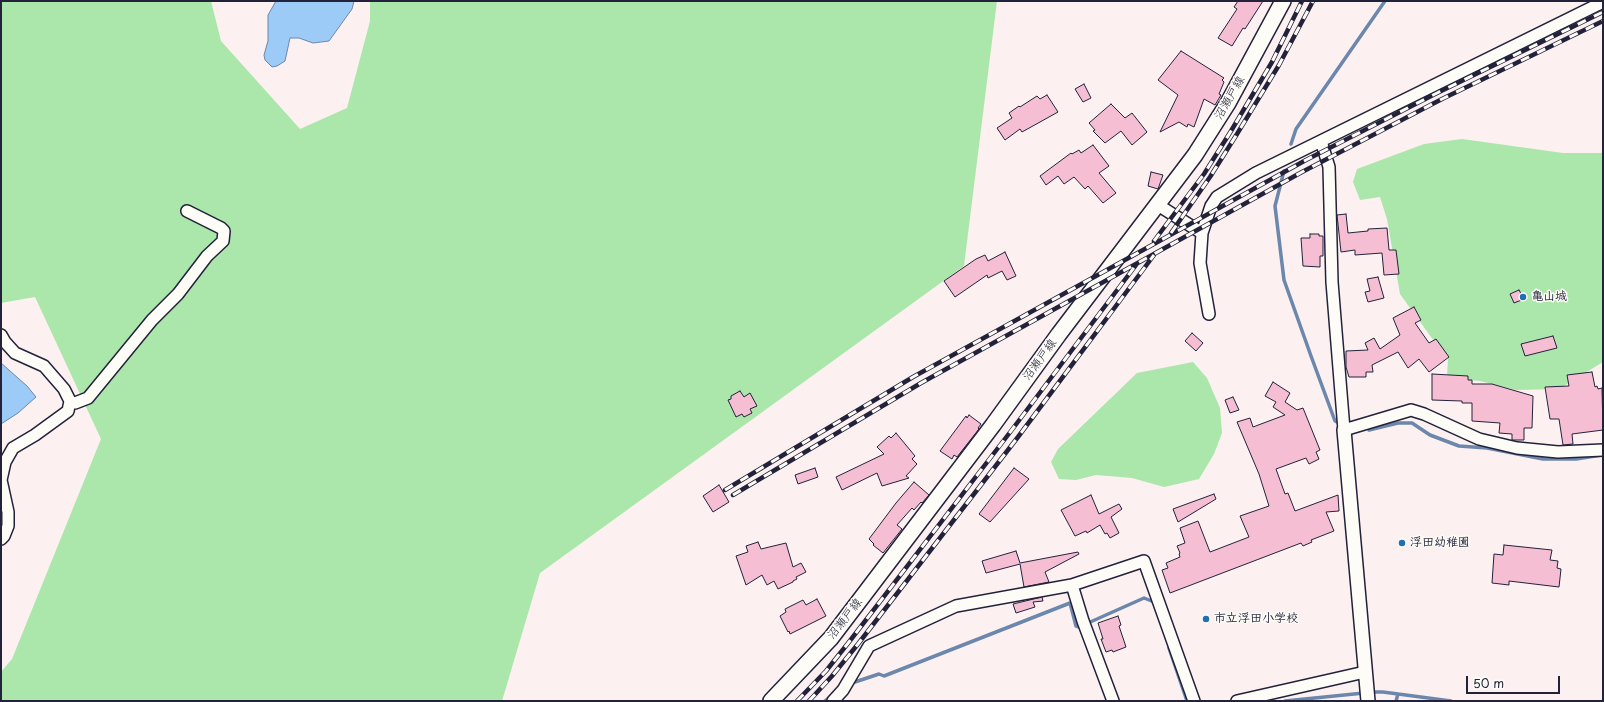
<!DOCTYPE html>
<html>
<head>
<meta charset="utf-8">
<style>
	body { margin:0 }
	#map { position:relative; width:1604px; height:702px; overflow:hidden; background:#fcf0f0; font-family:"Playpen Sans",sans-serif }
	canvas { display:block }
	.frame { position:absolute; inset:0; border:2px solid #22223b; pointer-events:none }
	.scale { position:absolute; left:1466px; top:676px; width:94px; height:18px; box-sizing:border-box; border:2px solid #22223b; border-top:0; padding-left:5px; font-size:12px; line-height:14px; white-space:nowrap; color:#22223b; -webkit-text-stroke:3px #fdfcf7; paint-order:stroke }
</style>
</head>
<body>
<div id="map">
<canvas width="1604" height="702"></canvas>
<div class="frame"></div>
<div class="scale">50 m</div>
</div>
<script>
const context = document.querySelector('canvas').getContext('2d');
context.lineJoin = 'round';
function fill(path, color) { context.fillStyle = color; context.fill(path, 'evenodd'); }
const poly = rows => new Path2D(rows.map(r => 'M' + r).join(''));
function trace(path, color, width, dash) { context.strokeStyle = color; context.lineWidth = width; context.lineCap = dash ? 'butt' : 'round'; context.setLineDash(dash || []); context.stroke(path); }
function write(font, color, halo, rows, align = 'center') {
  context.font = font + ' "Playpen Sans","Klee One",sans-serif'; context.lineWidth = 3; context.setLineDash([]); context.textBaseline = 'middle'; context.strokeStyle = halo; context.fillStyle = color; for (const [text, x, y, turn = 0] of rows) {
    context.save(); context.translate(x, y); context.rotate((+turn || 0) * Math.PI / 180); context.textAlign = isNaN(turn) ? turn : align; if (halo) context.strokeText(text, 0, 0); context.fillText(text, 0, 0); context.restore();
  }
}
const green = poly([
	[1,1,211,1,221,41,300,129,347,108,370,21,370,1,997,1,964,266,540,573,502,701,1,701,1,672,12,659,101,439,35,297,1,303],
	[1462,139,1563,153,1603,153,1603,362,1559,389,1516,390,1480,381,1447,378,1448,357,1431,337,1400,294,1387,219,1380,197,1360,200,1353,182,1357,169,1424,144],
	[1193,362,1207,378,1220,408,1222,433,1214,454,1199,479,1164,487,1132,478,1096,475,1076,480,1059,479,1051,462,1058,449,1137,373]
]);
const water = poly([
	[276,1,354,1,352,9,329,41,313,43,299,38,290,38,285,61,277,66,272,67,265,60,264,55,268,41,268,15,276,1],
	[1,363,27,386,36,397,18,413,1,424,1,363]
]);
const stream = poly([
	[1291,144,1296,129,1385,1],
	[1284,171,1275,206,1284,280,1311,356,1335,421,1337,422],
	[1369,430,1398,423,1412,423,1430,435,1459,446,1487,448,1543,459,1576,459,1602,455],
	[1088,623,1144,598,1154,602,1155,604],
	[1169,648,1187,701],
	[855,682,879,674,884,676,1070,603,1076,626,1079,627],
	[1370,692,1383,692,1451,701],
	[825,701,832,695],
	[1285,701,1364,693],
	[1396,701,1398,694]
]);
const building = poly([
	[1238,1,1263,1,1245,29,1243,28,1232,46,1218,38,1237,9,1234,7,1238,1],
	[1181,51,1224,78,1222,80,1224,82,1219,94,1221,95,1215,105,1204,99,1194,127,1188,124,1187,127,1179,122,1160,132,1178,95,1158,80,1181,51],
	[1084,84,1091,98,1083,102,1075,89,1084,84],
	[1047,95,1058,112,1022,132,1020,129,1005,140,997,128,1012,118,1009,113,1019,106,1020,107,1037,96,1040,99,1047,95],
	[1111,104,1125,118,1132,113,1147,132,1132,145,1121,131,1105,143,1093,131,1095,130,1089,123,1111,104],
	[1093,145,1109,166,1099,173,1116,193,1103,203,1088,186,1085,189,1074,177,1064,184,1058,176,1046,185,1040,176,1071,153,1072,154,1079,150,1081,153,1093,145],
	[1151,172,1163,175,1158,189,1148,186,1151,172],
	[1346,214,1348,233,1368,231,1368,229,1387,228,1389,250,1396,250,1399,274,1384,275,1382,253,1355,255,1355,250,1341,252,1337,215,1346,214],
	[1310,234,1319,234,1319,236,1323,236,1323,256,1320,256,1320,267,1303,266,1301,238,1310,238,1310,234],
	[1005,252,1016,276,1007,280,1002,271,988,278,987,275,955,297,944,281,976,259,985,255,988,261,1005,252],
	[1378,277,1384,298,1368,302,1365,292,1370,291,1367,279,1378,277],
	[1519,290,1524,299,1514,303,1510,294,1519,290],
	[1414,307,1421,320,1415,323,1429,343,1436,339,1449,357,1429,372,1419,359,1408,368,1398,352,1372,365,1373,372,1366,372,1366,377,1349,377,1346,367,1346,351,1368,350,1365,343,1374,338,1380,349,1400,335,1393,318,1414,307],
	[1192,333,1203,343,1196,351,1185,341,1192,333],
	[1553,336,1557,348,1525,356,1521,344,1553,336],
	[1592,372,1595,387,1597,386,1598,389,1602,388,1603,430,1572,434,1573,444,1563,445,1559,419,1550,419,1545,387,1569,386,1567,375,1592,372],
	[1432,374,1468,376,1468,380,1472,380,1472,384,1492,384,1533,396,1532,428,1524,428,1524,440,1512,440,1512,434,1499,433,1500,423,1472,421,1472,403,1462,403,1462,401,1432,400,1432,374],
	[1273,382,1290,393,1285,402,1297,410,1303,408,1320,450,1316,452,1319,459,1309,464,1306,458,1276,469,1285,494,1288,493,1295,511,1338,495,1339,511,1326,512,1334,531,1311,540,1312,542,1303,546,1301,543,1170,593,1162,570,1168,568,1166,563,1180,557,1179,554,1180,553,1177,546,1185,543,1180,528,1198,521,1210,552,1249,537,1240,516,1269,506,1259,474,1237,422,1250,418,1253,427,1285,415,1273,407,1276,402,1265,396,1273,382],
	[740,391,744,397,750,393,757,406,750,409,752,413,744,417,742,414,736,417,728,400,731,399,731,396,740,391],
	[1233,397,1239,410,1230,413,1225,400,1233,397],
	[969,415,981,424,978,428,979,429,957,457,954,455,952,459,940,451,966,416,967,418,969,415],
	[896,433,915,456,912,459,917,464,906,476,909,478,882,486,877,473,842,490,836,477,884,454,877,447,889,436,891,438,896,433],
	[815,468,818,477,798,484,795,475,815,468],
	[1014,468,1029,479,990,522,979,514,1014,468],
	[914,482,929,495,922,503,921,502,914,510,912,508,897,525,902,529,883,553,873,545,874,544,869,539,896,503,914,482],
	[719,485,729,502,713,512,703,496,719,485],
	[1214,494,1216,499,1178,522,1173,509,1214,494],
	[1091,495,1099,514,1119,504,1122,509,1111,517,1119,533,1110,538,1107,533,1105,534,1100,525,1087,533,1086,531,1075,536,1061,510,1091,495],
	[758,542,761,549,786,543,793,567,801,563,806,572,796,577,797,579,793,581,793,582,778,589,774,581,767,585,762,575,746,585,736,556,748,552,746,546,758,542],
	[1504,545,1552,550,1550,560,1558,561,1557,568,1561,569,1559,587,1509,581,1509,585,1492,583,1494,554,1503,555,1504,545],
	[1016,551,1020,563,1078,552,1079,554,1045,572,1049,582,1024,587,1020,564,986,573,982,561,1016,551],
	[1042,597,1043,601,1033,602,1035,607,1016,613,1013,604,1042,597],
	[817,599,826,616,790,634,789,631,788,632,780,616,786,612,785,609,803,600,806,605,817,599],
	[1118,616,1121,625,1119,626,1126,647,1113,652,1112,650,1106,652,1101,639,1103,639,1098,623,1118,616]
]);
const minor = poly([
	[1321,141,1329,167,1332,282,1344,430,1411,410,1424,414,1479,439,1517,448,1558,452,1603,450],
	[1158,205,1202,233],
	[1209,314,1200,263,1202,233,1211,206,1217,197,1256,173,1603,2],
	[1,335,5,342,15,353,44,366,64,389,70,401,68,411,35,435,13,448,5,462,1,480,8,512,8,526,4,536,1,539],
	[70,401,75,403,88,398,152,320,178,294,207,256,223,241,224,231,221,228,187,211],
	[1072,585,1083,621,1113,701],
	[833,701,843,690,869,646,956,606,1072,585,1144,561,1194,701],
	[1237,701,1365,672]
]);
const tertiary = poly([
	[1344,430,1368,701]
]);
const secondary = poly([
	[771,701,831,638,993,425,1059,334,1195,155,1228,103,1283,1]
]);
const rail = poly([
	[1171,233,1210,177,1237,134,1279,65,1313,1],
	[1154,241,1204,174,1231,131,1272,62,1302,1],
	[725,490,913,377,1306,160,1437,93,1603,12],
	[733,495,921,383,1302,172,1442,99,1603,21],
	[797,701,826,671,849,642,1011,431,1136,265],
	[809,701,832,676,858,644,1018,437,1154,255]
]);
const markers = [
	[1523,297,4,"#1f6fb2"],
	[1402,543,4,"#1f6fb2"],
	[1206,619,4,"#1f6fb2"]
];
const streetNames = [
	["沼瀬戸線",1230,98,-60],
	["沼瀬戸線",1040,360,-54],
	["沼瀬戸線",845,619,-52]
];
const poiNames = [
	["亀山城",1531,297],
	["浮田幼稚園",1410,543],
	["市立浮田小学校",1214,619]
];
fill(green, '#abe6ab');
fill(water, '#9ccbf7');
trace(water, '#6b87ac', 1);
trace(stream, '#6b87ac', 3.5);
fill(building, '#f6bed3');
trace(building, '#22223b', 1);
trace(minor, '#22223b', 14);
trace(tertiary, '#22223b', 16);
trace(secondary, '#22223b', 18);
trace(minor, '#fdfcf7', 11);
trace(tertiary, '#fdfcf7', 13);
trace(secondary, '#fdfcf7', 15);
trace(rail, '#22223b', 4.5);
trace(rail, '#fdfcf7', 3, [9]);
for (const [x, y, r, color] of markers) { const dot = new Path2D(); dot.arc(x, y, r, 0, 2 * Math.PI); context.fillStyle = color; context.fill(dot); trace(dot, '#fdfcf7', 1.5); }
write('12px', '#22223b', '#fdfcf7', streetNames);
write('bold 12px', '#22223b', '#fdfcf7', poiNames, 'left');
</script>
</body>
</html>
